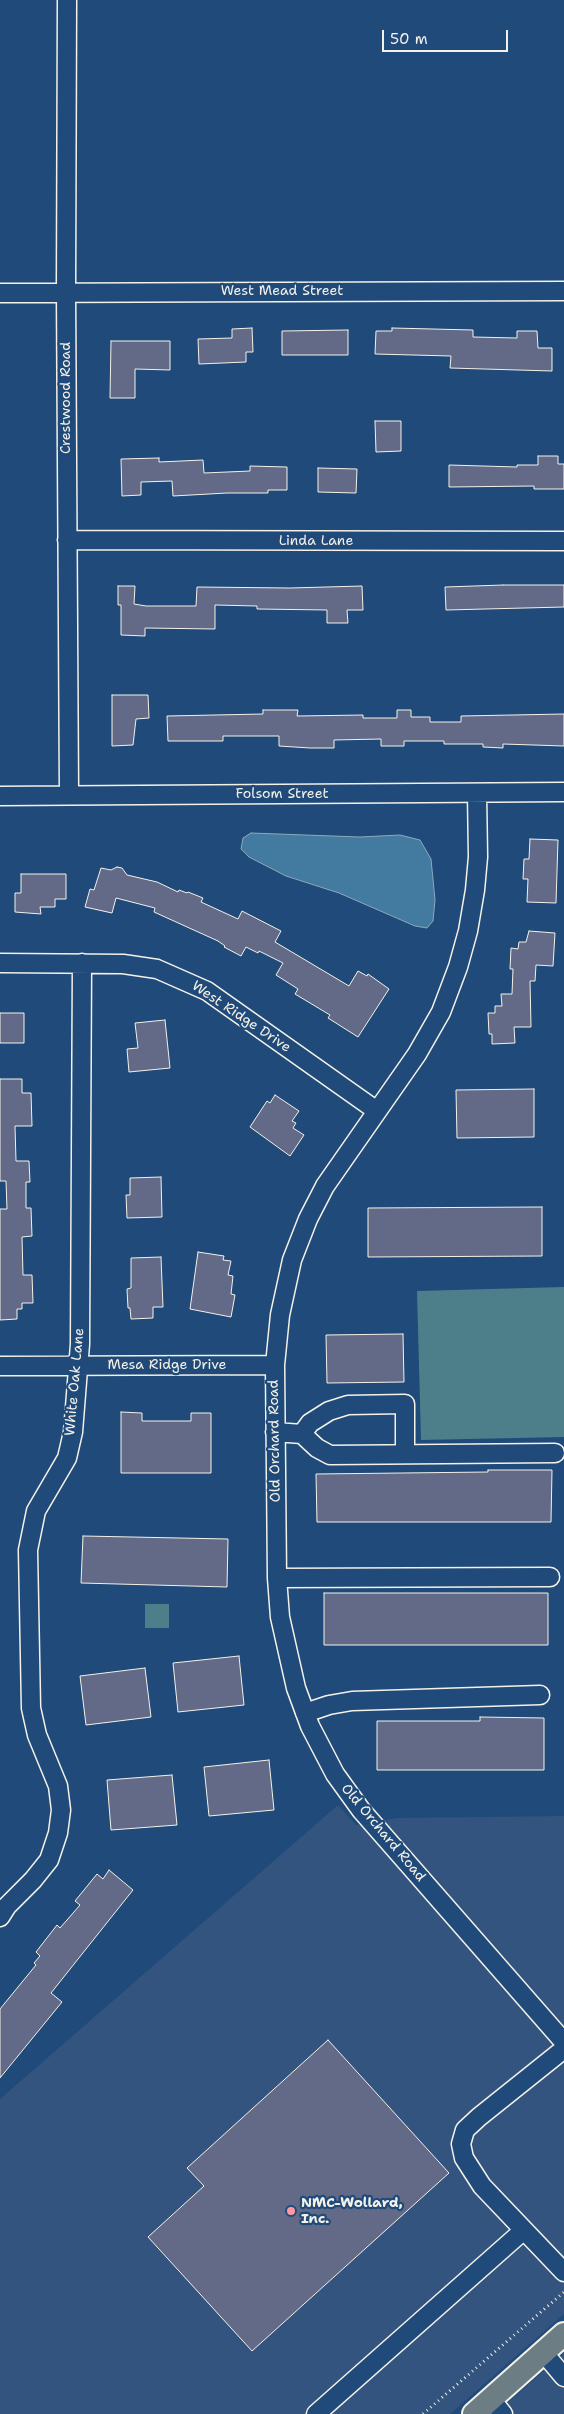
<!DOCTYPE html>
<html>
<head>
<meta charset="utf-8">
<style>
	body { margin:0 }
	#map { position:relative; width:564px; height:2414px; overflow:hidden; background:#1f4a7a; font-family:"Shantell Sans",sans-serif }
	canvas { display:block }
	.scale { position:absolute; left:382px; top:30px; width:126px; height:22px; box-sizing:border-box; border:2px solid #f4f1e8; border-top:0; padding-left:6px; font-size:15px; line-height:18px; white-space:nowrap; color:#f4f1e8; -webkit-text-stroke:4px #1f4a7a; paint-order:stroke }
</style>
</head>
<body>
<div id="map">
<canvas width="564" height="2414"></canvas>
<div class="scale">50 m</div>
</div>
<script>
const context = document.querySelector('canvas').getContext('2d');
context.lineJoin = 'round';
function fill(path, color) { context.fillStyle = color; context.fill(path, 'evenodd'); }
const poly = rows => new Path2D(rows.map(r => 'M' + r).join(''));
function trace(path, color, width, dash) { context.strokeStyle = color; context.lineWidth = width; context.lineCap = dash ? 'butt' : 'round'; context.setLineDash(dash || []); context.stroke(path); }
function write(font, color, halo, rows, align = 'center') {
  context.font = font + ' "Shantell Sans",sans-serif'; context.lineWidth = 4.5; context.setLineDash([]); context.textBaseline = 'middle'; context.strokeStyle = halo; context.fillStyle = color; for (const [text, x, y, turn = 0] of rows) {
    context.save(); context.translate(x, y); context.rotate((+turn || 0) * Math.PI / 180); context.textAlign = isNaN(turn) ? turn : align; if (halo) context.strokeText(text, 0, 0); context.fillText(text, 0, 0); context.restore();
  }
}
const built = poly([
	[338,1805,356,1825,397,1818,564,1816,564,2314,450,2414,0,2414,0,2099],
	[564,2353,564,2414,495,2414]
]);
const green = poly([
	[564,1287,564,1437,421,1440,417,1291],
	[145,1604,169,1604,169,1628,145,1628]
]);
const water = poly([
	[251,833,360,837,400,835,420,840,431,859,435,900,433,921,427,928,415,926,339,893,286,876,249,857,241,849,243,838,251,833]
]);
const building = poly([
	[252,328,253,352,246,352,246,362,199,364,198,339,232,338,232,329,252,328],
	[392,328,473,330,473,337,517,338,517,331,537,331,538,348,552,348,552,371,450,368,451,356,375,354,376,331,392,331,392,328],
	[348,330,348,355,282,355,282,331,348,330],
	[111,341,170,341,170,370,135,369,135,398,110,398,111,341],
	[375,421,401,421,401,451,376,452,375,421],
	[538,456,558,456,558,464,564,464,564,489,534,489,534,486,449,487,449,465,517,467,517,465,538,465,538,456],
	[159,458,159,462,203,460,204,473,250,471,250,466,287,467,287,490,268,490,268,493,227,493,173,496,172,481,141,482,141,495,122,496,121,459,159,458],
	[318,468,357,469,356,493,318,492,318,468],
	[503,585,564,585,564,607,446,610,445,587,503,585],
	[118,586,135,586,134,604,146,606,196,606,197,587,290,588,362,586,363,610,347,610,348,623,327,623,327,610,257,609,257,606,215,605,215,629,145,628,145,636,121,635,121,605,118,605,118,586],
	[112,695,148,695,149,718,136,719,133,745,112,746,112,695],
	[263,710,298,710,297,716,363,715,363,718,397,718,397,710,411,710,411,717,430,717,430,722,461,722,461,716,564,714,564,746,503,744,503,748,483,747,483,744,444,744,444,741,404,741,404,746,381,746,381,739,334,740,334,748,310,748,279,746,279,736,223,736,223,741,168,741,167,716,263,714,263,710],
	[530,839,558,840,556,903,527,902,528,879,523,879,524,859,529,859,530,839],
	[117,867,122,868,127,875,157,882,178,892,179,890,187,893,188,892,203,898,201,902,238,919,242,911,281,931,275,942,349,986,358,971,367,976,368,974,389,989,358,1037,328,1018,330,1015,295,994,298,989,276,975,283,963,259,951,258,953,246,947,241,956,224,947,225,946,218,941,154,912,155,908,116,898,112,913,85,907,90,889,94,890,101,868,111,870,117,867],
	[21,874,66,874,66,899,55,899,55,907,40,907,41,914,15,912,15,893,21,893,21,874],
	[529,931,555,933,553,966,536,965,535,981,530,981,531,1027,514,1027,515,1043,492,1044,492,1034,489,1034,488,1013,495,1013,495,1006,502,1006,501,994,512,994,513,969,510,969,511,948,518,949,519,942,526,942,529,931],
	[0,1013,24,1013,24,1043,0,1043,0,1013],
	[165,1020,170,1068,129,1072,127,1049,138,1048,135,1023,165,1020],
	[0,1079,22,1079,22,1093,31,1093,32,1126,15,1126,16,1161,29,1161,30,1182,26,1182,26,1208,31,1208,32,1236,22,1237,23,1275,32,1275,33,1303,22,1303,22,1309,17,1309,17,1319,0,1320,0,1209,7,1209,6,1181,0,1181,0,1079],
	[534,1089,534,1137,457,1138,456,1090,534,1089],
	[275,1095,299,1111,292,1121,296,1123,293,1128,304,1135,290,1156,250,1127,267,1101,270,1103,275,1095],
	[161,1177,162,1217,127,1218,126,1195,130,1195,130,1178,161,1177],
	[542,1207,542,1256,368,1257,368,1208,542,1207],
	[198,1252,224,1256,223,1260,231,1261,228,1275,233,1276,231,1294,235,1295,231,1317,190,1309,198,1252],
	[161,1257,163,1307,153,1307,153,1318,131,1319,130,1308,128,1308,127,1289,131,1288,131,1258,161,1257],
	[403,1334,404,1382,327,1383,326,1335,403,1334],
	[121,1412,142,1413,142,1421,191,1421,191,1413,211,1413,211,1473,121,1473,121,1412],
	[488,1470,552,1470,551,1522,317,1522,316,1474,488,1472,488,1470],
	[83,1536,228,1539,227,1587,81,1583,83,1536],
	[324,1593,548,1593,548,1645,324,1645,324,1593],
	[239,1656,244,1705,178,1712,173,1663,239,1656],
	[145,1668,151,1717,86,1725,80,1676,145,1668],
	[480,1717,544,1718,544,1770,377,1770,377,1721,480,1721,480,1717],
	[269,1760,274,1810,209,1816,204,1767,269,1760],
	[172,1775,177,1825,111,1830,107,1780,172,1775],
	[109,1870,133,1890,51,1993,62,2002,0,2078,0,2009,36,1965,34,1963,40,1956,36,1952,57,1925,60,1928,80,1905,75,1901,97,1874,103,1879,109,1870],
	[328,2040,449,2173,252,2351,148,2237,204,2186,187,2168,328,2040]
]);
const path = poly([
	[423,2414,564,2292]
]);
const minor = poly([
	[67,0,66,291,69,795],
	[0,293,564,291],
	[67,540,564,541],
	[477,793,478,857,475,890,468,931,458,967,441,1012,417,1054,325,1186,308,1219,292,1260,280,1315,275,1365,277,1578,280,1617,296,1688,310,1726,335,1774,361,1810,564,2042],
	[0,796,564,792],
	[0,963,123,964,157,969,207,991,377,1111],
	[0,1366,275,1365],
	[275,1432,302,1434,317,1448,330,1455,555,1453],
	[302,1434,310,1423,329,1411,348,1405,405,1404,405,1454],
	[277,1578,550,1577],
	[305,1713,329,1705,352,1701,540,1695],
	[0,1917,7,1906,33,1880,49,1860,58,1833,61,1810,58,1786,37,1735,31,1708,28,1550,36,1511,67,1458,73,1432,80,1344,82,963],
	[564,2049,479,2117,465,2130,461,2144,464,2158,482,2186,564,2272],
	[543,2352,564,2377],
	[491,2399,503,2414],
	[316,2414,524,2230]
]);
const major = poly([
	[474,2414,564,2334]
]);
const markers = [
	[291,2211,5,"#ff9aa2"]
];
const streetNames = [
	["West Mead Street",282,291],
	["Crestwood Road",66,398,-90],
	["Linda Lane",316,541],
	["Folsom Street",282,794],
	["West Ridge Drive",241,1017,34],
	["Mesa Ridge Drive",167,1365],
	["White Oak Lane",75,1382,-85],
	["Old Orchard Road",275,1441,-91],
	["Old Orchard Road",383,1833,50]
];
const poiNames = [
	["NMC-Wollard,",301,2203],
	["Inc.",301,2219]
];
fill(built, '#33547e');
fill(green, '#4d7f8b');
fill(water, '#437a9f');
trace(water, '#8aaabc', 1);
fill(building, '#626a88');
trace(building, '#f4f1e8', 1);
trace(minor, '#f4f1e8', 21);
trace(major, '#f4f1e8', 26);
trace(path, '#f4f1e8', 3, [1, 4]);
trace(minor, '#1f4a7a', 18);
trace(major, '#6c7e84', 22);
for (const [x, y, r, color] of markers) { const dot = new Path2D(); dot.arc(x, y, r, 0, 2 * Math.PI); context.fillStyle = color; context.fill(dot); trace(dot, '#1f4a7a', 2); }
write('14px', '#f4f1e8', '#1f4a7a', streetNames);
write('bold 14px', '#f4f1e8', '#1f4a7a', poiNames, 'left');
</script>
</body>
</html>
